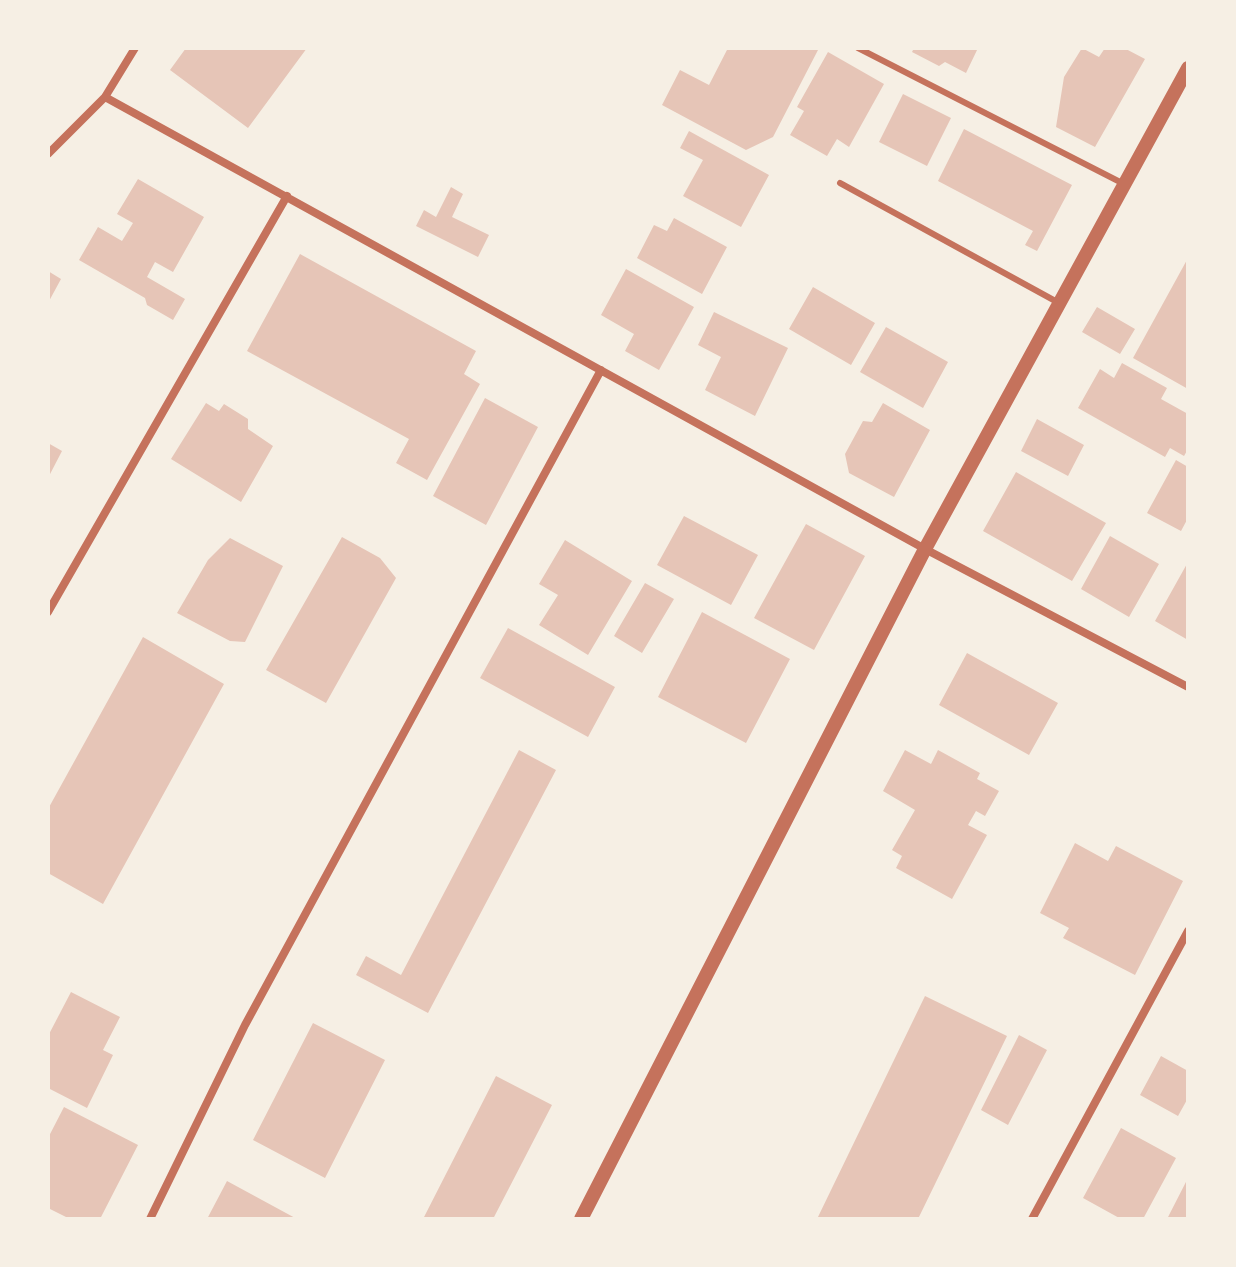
<!DOCTYPE html>
<html>
<head>
<meta charset="utf-8">
<style>
	body { margin:0 }
	#map { position:relative; width:1236px; height:1267px; overflow:hidden; background:#f6efe4; font-family:Mulish,sans-serif }
	canvas { display:block }
	.frame { position:absolute; inset:0; border:50px solid #f6efe4; pointer-events:none }
</style>
</head>
<body>
<div id="map">
<canvas width="1236" height="1267"></canvas>
<div class="frame"></div>
</div>
<script>
const context = document.querySelector('canvas').getContext('2d');
context.lineJoin = 'round';
function fill(path, color) { context.fillStyle = color; context.fill(path, 'evenodd'); }
const poly = rows => new Path2D(rows.map(r => 'M' + r).join(''));
function trace(path, color, width, dash) { context.strokeStyle = color; context.lineWidth = width; context.lineCap = dash ? 'butt' : 'round'; context.setLineDash(dash || []); context.stroke(path); }
const building = poly([
	[186,48,307,48,248,128,170,70],
	[728,48,818,50,773,137,746,150,662,105,680,70,709,85],
	[914,48,978,48,966,73,945,62,939,66,912,52],
	[1082,48,1099,57,1105,48,1124,48,1145,59,1095,147,1056,127,1064,77],
	[828,52,884,84,849,147,837,139,827,156,790,135,804,111,797,107],
	[903,94,951,118,927,166,879,142],
	[964,129,1072,185,1037,251,1025,245,1033,231,938,181],
	[689,131,769,175,741,227,683,196,703,160,680,148],
	[138,179,204,217,173,272,155,262,147,277,185,299,173,320,147,305,145,298,79,260,98,227,122,241,133,223,117,214],
	[451,187,463,194,452,217,489,235,478,257,416,226,424,210,436,217],
	[674,218,727,247,702,294,637,258,654,225,667,231],
	[300,254,476,351,464,374,480,384,427,480,396,463,409,439,247,351],
	[1188,258,1188,389,1133,358],
	[626,269,694,307,659,370,625,351,634,334,601,315],
	[48,271,61,279,48,303],
	[813,287,875,323,851,365,789,329],
	[1097,307,1135,329,1120,354,1082,332],
	[714,312,788,348,755,416,705,390,721,357,698,345],
	[886,327,948,362,923,408,860,372],
	[1122,363,1167,388,1161,399,1188,414,1188,449,1184,456,1170,448,1165,457,1078,408,1100,369,1114,378],
	[485,398,538,427,486,525,433,496],
	[206,403,219,411,224,404,248,419,248,429,273,446,241,502,171,459],
	[883,403,930,430,894,497,849,473,845,454,863,421,872,422],
	[1037,419,1084,445,1068,476,1021,451],
	[48,443,62,451,48,478],
	[1176,460,1188,467,1188,518,1181,531,1147,513],
	[1016,472,1106,523,1072,581,983,531],
	[684,516,758,555,731,605,657,565],
	[806,524,865,556,814,650,754,618],
	[1110,536,1159,564,1129,617,1081,589],
	[342,537,380,558,396,578,326,703,266,670],
	[230,538,283,566,245,642,230,641,177,613,208,560],
	[565,540,632,581,588,655,539,625,558,595,539,584],
	[1188,562,1188,640,1155,621],
	[645,583,674,599,642,653,614,636],
	[702,612,790,659,746,743,658,697],
	[508,628,615,687,588,737,480,678],
	[143,637,224,684,103,904,48,873,48,809],
	[967,653,1058,703,1029,755,939,705],
	[519,750,556,770,428,1013,356,975,366,956,401,975],
	[905,750,931,764,938,750,980,773,977,779,999,791,985,816,976,811,968,825,987,835,952,899,896,868,902,856,892,850,915,810,883,791],
	[1075,843,1108,861,1116,846,1183,881,1135,975,1063,938,1069,928,1040,913],
	[71,992,120,1017,103,1050,113,1055,87,1108,48,1088,48,1036],
	[925,996,1007,1036,918,1219,817,1219],
	[313,1023,385,1060,325,1178,253,1140],
	[1019,1035,1047,1050,1008,1125,981,1110],
	[1161,1056,1188,1071,1188,1098,1178,1116,1140,1095],
	[496,1076,552,1105,493,1219,423,1219],
	[64,1107,138,1145,100,1219,70,1219,48,1208,48,1138],
	[1121,1128,1176,1158,1143,1219,1121,1219,1083,1198],
	[1188,1178,1188,1219,1167,1219],
	[227,1181,297,1219,207,1219]
]);
const service = poly([
	[858,48,1124,184],
	[840,183,1059,303]
]);
const minor = poly([
	[105,97,925,549,1188,687],
	[48,154,105,97,135,48],
	[48,612,287,196],
	[150,1219,245,1025,601,370],
	[1032,1219,1188,931]
]);
const tertiary = poly([
	[581,1219,925,549,1188,68]
]);
fill(building, '#e6c5b7');
trace(service, '#c5725c', 6);
trace(minor, '#c5725c', 8);
trace(tertiary, '#c5725c', 14);
</script>
</body>
</html>
